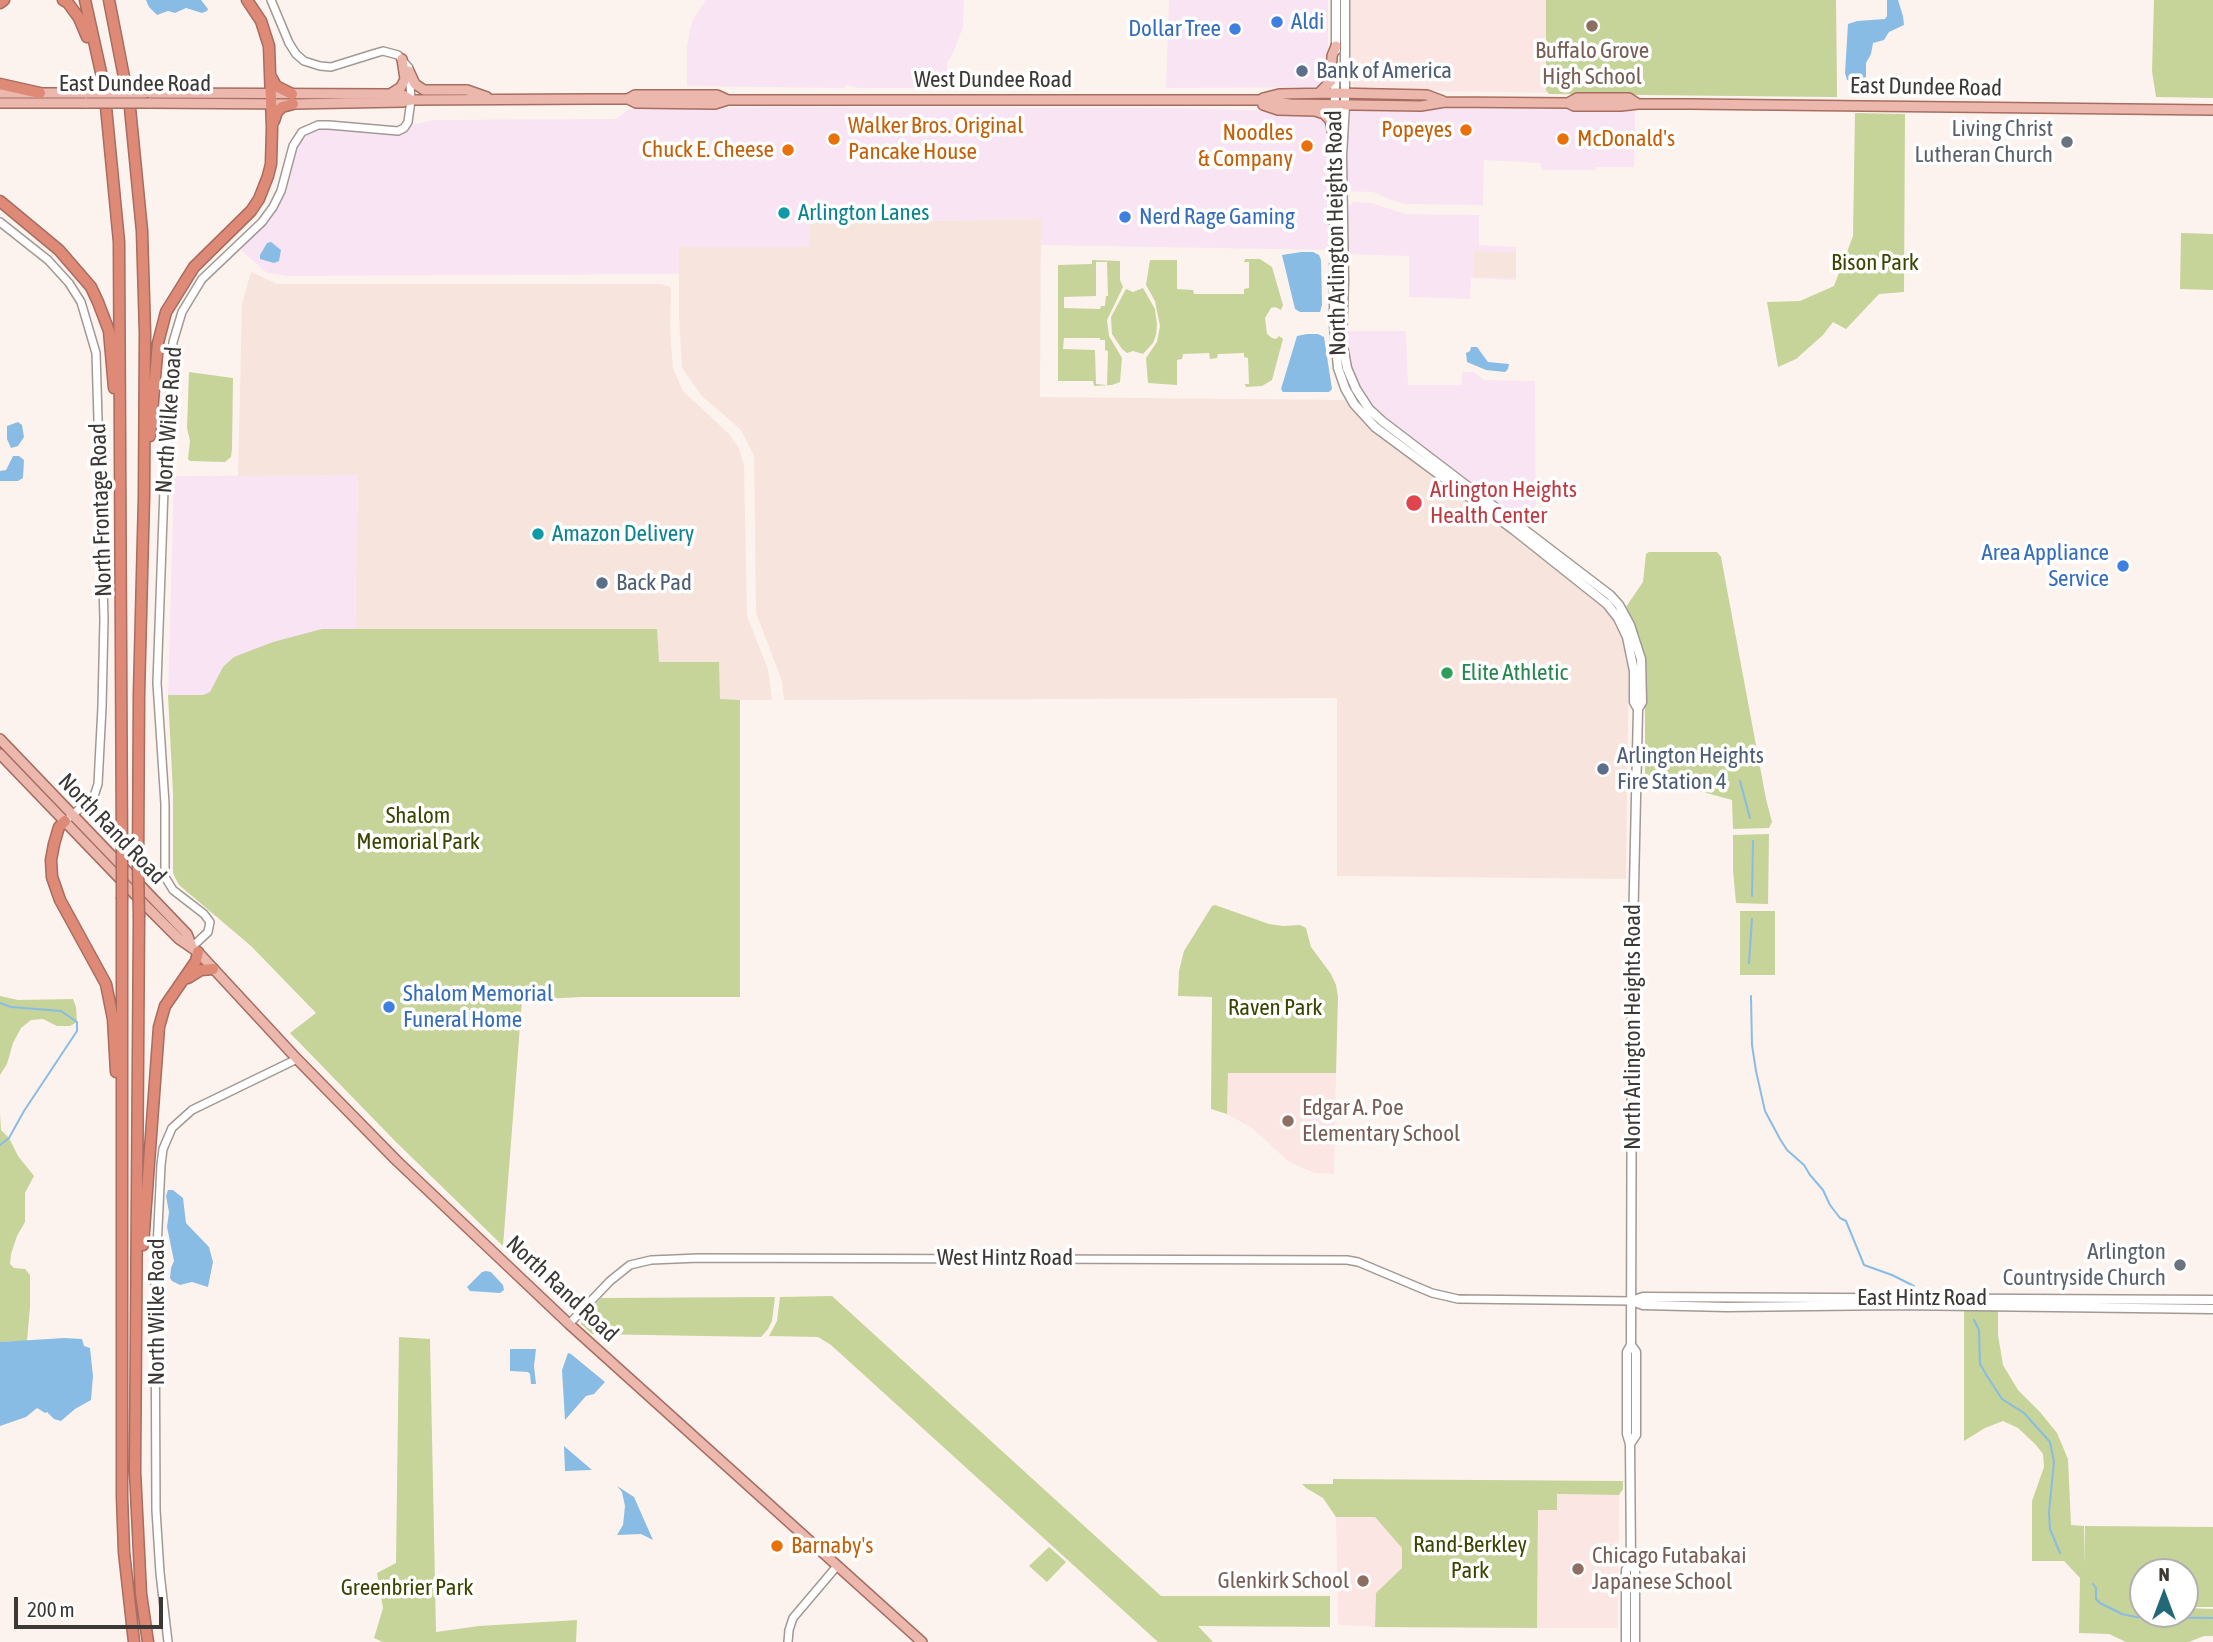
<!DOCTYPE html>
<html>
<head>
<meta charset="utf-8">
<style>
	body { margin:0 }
	#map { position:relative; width:2213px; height:1642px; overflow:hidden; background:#fdf3ee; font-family:"Asap Condensed",sans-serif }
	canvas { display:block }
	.north { position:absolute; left:2129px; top:1558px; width:70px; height:70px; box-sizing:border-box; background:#fff; border:2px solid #b1afaf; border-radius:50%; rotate:0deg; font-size:19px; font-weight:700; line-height:28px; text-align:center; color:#3c3836 }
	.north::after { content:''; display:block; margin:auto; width:24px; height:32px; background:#226977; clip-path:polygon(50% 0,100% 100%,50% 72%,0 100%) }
	.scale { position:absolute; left:14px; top:1597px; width:149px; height:32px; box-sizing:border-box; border:4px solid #3c3836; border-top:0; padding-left:9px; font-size:21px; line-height:24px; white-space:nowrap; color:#3c3836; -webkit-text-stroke:5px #fff; paint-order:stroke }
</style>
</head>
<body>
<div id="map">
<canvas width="2213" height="1642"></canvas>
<div class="north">N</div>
<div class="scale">200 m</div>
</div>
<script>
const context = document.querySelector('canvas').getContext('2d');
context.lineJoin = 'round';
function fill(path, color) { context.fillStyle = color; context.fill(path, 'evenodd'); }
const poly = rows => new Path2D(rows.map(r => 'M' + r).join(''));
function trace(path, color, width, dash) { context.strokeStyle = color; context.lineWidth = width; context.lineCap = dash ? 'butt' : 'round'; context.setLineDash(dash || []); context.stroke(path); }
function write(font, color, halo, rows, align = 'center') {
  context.font = font + ' "Asap Condensed",sans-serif'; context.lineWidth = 7; context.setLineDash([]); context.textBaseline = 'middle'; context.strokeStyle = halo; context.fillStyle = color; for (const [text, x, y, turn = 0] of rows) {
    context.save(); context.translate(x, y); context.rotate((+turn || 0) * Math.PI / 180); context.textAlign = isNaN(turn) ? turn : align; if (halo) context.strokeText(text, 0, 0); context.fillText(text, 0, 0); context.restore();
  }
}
const commercial = poly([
	[706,0,964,0,963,27,954,51,947,63,947,88,859,88,846,85,844,88,687,86,687,47,690,29,693,19],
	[1169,0,1328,0,1328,79,1325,84,1319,87,1166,88],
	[771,107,1185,108,1300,112,1455,108,1635,109,1634,167,1596,167,1596,170,1542,170,1540,163,1484,160,1483,205,1405,204,1391,200,1373,192,1333,191,1332,250,1040,245,1040,219,810,223,810,247,679,247,680,274,288,276,267,273,241,250,271,217,285,189,295,147,302,137,312,130,336,129,398,135,412,125,434,120,616,119,629,109],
	[1353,202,1371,203,1405,214,1479,215,1479,245,1516,247,1516,280,1471,278,1470,299,1409,297,1409,256,1347,254,1346,209],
	[1347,331,1406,331,1408,385,1462,385,1462,372,1474,372,1484,380,1535,381,1536,505,1523,525,1417,445,1370,406,1354,375,1348,357],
	[358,475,355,629,322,629,211,692,203,695,168,695,174,476]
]);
const built = poly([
	[1041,219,1040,397,1347,400,1482,510,1600,601,1613,620,1624,642,1629,658,1626,879,1337,876,1337,698,784,700,782,681,756,613,754,456,741,430,701,395,682,368,679,319,679,247,809,247,810,223],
	[1474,251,1516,252,1516,278,1473,277],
	[251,272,277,284,660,284,671,287,670,328,673,368,683,391,729,434,739,448,744,465,747,616,768,669,772,700,719,700,658,662,657,629,355,629,358,475,238,476,242,304]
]);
const education = poly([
	[1348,0,1836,0,1837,97,1357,90,1354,88,1350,81],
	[1228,1073,1336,1073,1334,1174,1315,1173,1289,1162,1252,1128,1227,1114],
	[1557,1494,1619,1495,1618,1628,1537,1628,1538,1510],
	[1375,1516,1402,1548,1402,1568,1376,1593,1375,1627,1340,1625,1338,1624,1336,1517]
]);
const green = poly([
	[1546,0,1836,0,1837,97,1549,94,1546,90],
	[2154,0,2213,0,2213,98,2156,97,2152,71],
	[1855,113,1905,114,1904,292,1879,294,1846,329,1833,322,1823,335,1796,359,1778,367,1767,302,1800,301,1834,286,1853,236],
	[2181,233,2213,234,2213,290,2180,289],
	[1245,259,1260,259,1272,267,1283,305,1281,310,1275,307,1271,308,1265,318,1267,334,1272,338,1276,339,1279,336,1283,339,1272,380,1262,386,1246,387,1245,384,1249,384,1248,358,1244,357,1244,353,1218,354,1217,358,1210,359,1209,353,1183,354,1182,359,1177,360,1177,385,1148,383,1146,358,1157,342,1160,326,1155,301,1146,285,1150,260,1177,260,1177,289,1193,290,1194,294,1244,294,1244,289,1249,288,1249,262,1244,262],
	[1092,260,1120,261,1120,280,1123,287,1107,320,1109,336,1122,358,1120,382,1112,385,1094,386,1093,381,1058,381,1058,265,1092,264],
	[1096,262,1107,262,1108,296,1106,296,1105,306,1101,306,1100,309,1064,308,1064,297,1096,296],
	[1064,338,1100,338,1100,340,1105,340,1105,350,1108,351,1107,385,1096,384,1095,350,1063,349],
	[1143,288,1155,309,1157,325,1156,335,1153,343,1143,354,1133,351,1127,353,1122,349,1112,334,1111,317,1126,289,1133,292],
	[189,372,233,378,232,449,231,457,225,462,190,461,188,459,190,441,187,428],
	[1649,552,1717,552,1721,557,1766,799,1772,822,1769,828,1733,829,1732,800,1699,791,1645,791,1645,662,1640,638,1626,607,1643,582,1646,554],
	[322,629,657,629,659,662,719,662,720,699,740,700,740,997,582,997,522,1000,503,1246,396,1142,290,1033,316,1013,251,946,179,885,173,873,173,793,168,695,203,695,210,692,223,667,234,657,273,642],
	[1769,834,1768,904,1736,903,1733,870,1733,835],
	[1215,905,1269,924,1283,926,1300,925,1306,928,1311,947,1331,974,1336,985,1338,997,1336,1073,1228,1073,1227,1114,1211,1109,1212,997,1178,996,1179,971,1184,951,1212,906],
	[1740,911,1775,911,1775,975,1740,975],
	[0,996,18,1000,73,999,76,1007,77,1022,70,1026,57,1026,43,1019,31,1020,21,1028,13,1043,7,1064,0,1075],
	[0,1114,1,1130,9,1138,18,1156,34,1176,25,1193,25,1222,17,1236,11,1254,10,1264,14,1268,25,1269,30,1275,30,1307,27,1341,0,1342],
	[832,1296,1161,1596,1330,1596,1330,1627,1198,1626,1213,1642,1158,1642,831,1345,818,1337,769,1336,777,1321,780,1297],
	[775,1297,772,1321,768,1329,761,1337,592,1334,581,1324,581,1321,601,1298],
	[1964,1308,1998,1309,1998,1335,2003,1365,2018,1390,2040,1412,2057,1433,2068,1459,2071,1525,2084,1526,2084,1565,2085,1526,2213,1527,2213,1607,2185,1607,2185,1572,2143,1572,2143,1604,2131,1603,2143,1606,2143,1614,2185,1614,2185,1608,2213,1609,2213,1636,2204,1636,2189,1642,2126,1642,2109,1634,2079,1633,2080,1578,2064,1561,2032,1561,2032,1501,2044,1467,2043,1454,2036,1445,2018,1428,2003,1421,1985,1428,1964,1441],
	[399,1337,430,1339,436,1632,479,1626,577,1620,576,1642,383,1642,374,1638,383,1608,377,1573,396,1563],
	[1333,1479,1623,1481,1623,1489,1619,1495,1557,1494,1557,1510,1538,1510,1537,1628,1375,1627,1376,1593,1402,1568,1402,1548,1375,1517,1336,1517,1323,1498,1306,1488,1302,1484,1333,1484],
	[1049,1547,1066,1562,1047,1582,1029,1566]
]);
const water = poly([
	[146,0,201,0,208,9,207,11,202,13,186,8,175,13,168,11,157,15,149,7],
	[1887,0,1898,0,1903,16,1904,25,1889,32,1884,40,1873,43,1871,54,1866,63,1866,77,1863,81,1857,83,1847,80,1845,73,1848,24,1857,21,1885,19,1887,16],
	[271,242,281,250,279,261,274,263,260,259,260,255,267,243],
	[1301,252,1313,252,1319,255,1321,260,1322,305,1320,312,1300,312,1295,309,1282,255],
	[1307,334,1318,334,1324,337,1332,389,1329,392,1283,392,1281,389,1297,336],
	[1471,347,1477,347,1488,362,1509,364,1508,369,1505,372,1486,370,1467,362,1466,353,1470,351],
	[18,422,22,425,24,437,18,446,11,448,7,439,7,426],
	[13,456,19,456,24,460,23,478,18,481,0,481,0,471,6,470],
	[168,1190,173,1190,183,1198,186,1223,209,1247,213,1262,208,1287,192,1282,180,1285,172,1281,170,1278,171,1268,174,1261,167,1227,169,1212,166,1196],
	[486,1271,491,1272,503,1285,504,1290,500,1293,470,1291,467,1287,482,1272],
	[64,1338,82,1339,84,1346,90,1348,93,1376,91,1400,75,1409,61,1421,54,1419,47,1412,45,1413,37,1408,26,1417,0,1426,0,1342],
	[510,1349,536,1349,534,1366,536,1384,531,1384,530,1374,528,1372,510,1371],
	[568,1353,571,1354,605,1382,594,1394,586,1396,565,1420,562,1370],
	[564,1446,592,1470,565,1471],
	[617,1486,634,1497,653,1540,641,1534,617,1535,623,1525,625,1506,622,1492]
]);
const stream = poly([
	[1740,781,1750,818],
	[1752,896,1753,841],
	[1749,963,1752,919],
	[1751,996,1752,1045,1756,1071,1765,1111,1780,1139,1787,1150,1804,1165,1810,1175,1823,1190,1830,1205,1840,1218,1846,1221,1864,1265,1892,1275,1914,1286],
	[0,1003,11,1007,61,1011,77,1022,77,1031,24,1111,9,1138,0,1145],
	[1974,1320,1979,1330,1980,1364,1987,1376,2002,1399,2024,1413,2050,1442,2054,1462,2049,1512,2050,1529,2060,1553],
	[2093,1584,2096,1588,2096,1599,2100,1603,2122,1614,2136,1617,2213,1618]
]);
const tertiary = poly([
	[0,222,48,260,69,283,81,302,96,353,104,619,102,707,98,784,94,796,70,817],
	[192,947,208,932,210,922,204,914,173,890,165,877,165,804,157,683,164,489,173,342,182,312,202,279,262,222,273,207,281,191,293,146,302,132,318,125,329,125,398,131,404,128,408,122,411,100,409,68,398,55,383,51,376,53,331,67,320,66,304,61,296,54,289,43,271,0],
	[569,1324,610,1281,630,1265,651,1260,699,1258,1347,1260,1358,1262,1432,1293,1458,1299,1632,1301],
	[168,1642,160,1573,156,1510,155,1290,161,1165,163,1149,172,1128,192,1110,297,1059],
	[788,1642,789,1630,793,1618,837,1566]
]);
const secondary = poly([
	[1345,0,1345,105,1342,156,1344,281,1342,340,1347,368,1356,389,1369,409,1382,421,1610,595,1619,605,1630,625,1641,659,1642,702,1638,709,1632,975,1631,1345,1627,1352,1627,1434,1630,1444,1631,1563,1635,1570,1635,1642],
	[1336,50,1336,0],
	[1335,70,1334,325,1338,368,1345,388,1354,404,1375,427,1514,530,1607,604,1618,618,1627,637,1634,671,1634,702,1638,709],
	[1632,1301,1643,1297,2213,1300],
	[1632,1301,1643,1305,1727,1307,1896,1305,2213,1309],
	[1630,1444,1636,1435,1636,1352,1631,1345],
	[1626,1642,1626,1570,1631,1563]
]);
const primary = poly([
	[409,71,415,84,424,90,467,90,487,97],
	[0,93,87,93],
	[145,93,390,94,403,95,411,100],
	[1319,93,1331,81,1332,56,1336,46],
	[390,94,401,87,405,79,402,59],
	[1263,98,1279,94,1335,93,1427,95,1443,101],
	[628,99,635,95,717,95,728,100],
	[0,103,87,103],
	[149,103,293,104,403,102,411,100,591,99,628,99,636,103,715,104,728,100,1258,100,1290,104,1421,106,1445,102,1568,103,1574,106,1621,106,1638,104,1689,104,2213,110],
	[1568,103,1577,98,1629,98,1638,104],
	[1263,105,1278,110,1315,111,1324,114,1330,120,1335,143],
	[0,739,187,934,192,947],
	[0,754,147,907,179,939,198,952,297,1059,397,1161,569,1324,922,1642]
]);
const motorway = poly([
	[63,0,68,3,79,18,87,37],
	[85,0,104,86,119,242,122,849],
	[109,0,130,108,142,231,145,333,144,496,139,694,138,865],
	[0,3,4,0],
	[271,77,276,86,292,94],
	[0,84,40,93],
	[274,121,277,112,282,107,293,104],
	[0,201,59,250,91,287,98,302,109,331,114,388],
	[150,436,158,343,166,312,194,267,251,211,259,199,268,176,271,164,272,128,269,46,261,21,247,0],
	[65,821,59,827,54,844,51,860,52,877,60,900,106,984,113,1019,116,1072],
	[122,899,122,1496,124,1552,134,1642],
	[139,917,135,1471,141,1594,148,1642],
	[188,978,201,970,213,969],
	[143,1245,159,1027,165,1006,196,961,198,952]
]);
const primaryBridge = poly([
	[87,93,145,93],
	[87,103,149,103]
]);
const motorwayBridge = poly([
	[138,865,139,917],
	[122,899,122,849]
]);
const markers = [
	[1277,22,7,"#3f7fe0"],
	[1592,26,7,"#8d6e63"],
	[1235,29,7,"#3f7fe0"],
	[1302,71,7,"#5c6f8a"],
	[1466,130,7,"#e8710a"],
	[834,139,7,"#e8710a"],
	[1563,139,7,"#e8710a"],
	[2067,142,7,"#6b7280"],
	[1307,146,7,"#e8710a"],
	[788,150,7,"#e8710a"],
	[784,213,7,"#0f9aa8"],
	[1125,217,7,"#3f7fe0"],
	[1414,503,9,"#e0444e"],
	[538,534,7,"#0f9aa8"],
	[2123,566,7,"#3f7fe0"],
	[602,583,7,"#5c6f8a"],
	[1447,673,7,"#2e9e5b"],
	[1603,769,7,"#5c6f8a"],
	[389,1007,7,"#3f7fe0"],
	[1288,1121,7,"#8d6e63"],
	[2180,1265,7,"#6b7280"],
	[777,1546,7,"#e8710a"],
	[1578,1569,7,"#8d6e63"],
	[1363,1581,7,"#8d6e63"]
];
const shopNames = [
	["Aldi",1291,22],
	["Dollar Tree",1221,29,"right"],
	["Nerd Rage Gaming",1139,217],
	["Area Appliance",2109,553,"right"],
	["Service",2109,579,"right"],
	["Shalom Memorial",403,994],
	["Funeral Home",403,1020]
];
const educationNames = [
	["Buffalo Grove",1592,51,"center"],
	["High School",1592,77,"center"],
	["Edgar A. Poe",1302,1108],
	["Elementary School",1302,1134],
	["Chicago Futabakai",1592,1556],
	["Japanese School",1592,1582],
	["Glenkirk School",1349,1581,"right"]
];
const serviceNames = [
	["Bank of America",1316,71],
	["Back Pad",616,583],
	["Arlington Heights",1617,756],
	["Fire Station 4",1617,782]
];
const streetNames = [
	["West Dundee Road",993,80],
	["East Dundee Road",135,84],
	["East Dundee Road",1926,87,1],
	["North Arlington Heights Road",1336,233,-91],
	["North Wilke Road",169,420,-86],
	["North Frontage Road",101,510,-92],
	["North Rand Road",112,829,46],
	["North Arlington Heights Road",1633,1027,-90],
	["West Hintz Road",1005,1258],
	["North Rand Road",562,1289,43],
	["East Hintz Road",1922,1298],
	["North Wilke Road",157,1312,-90]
];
const foodNames = [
	["Walker Bros. Original",848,126],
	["Pancake House",848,152],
	["Popeyes",1452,130,"right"],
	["Noodles",1293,133,"right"],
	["& Company",1293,159,"right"],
	["McDonald's",1577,139],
	["Chuck E. Cheese",774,150,"right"],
	["Barnaby's",791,1546]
];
const worshipNames = [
	["Living Christ",2053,129],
	["Lutheran Church",2053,155],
	["Arlington",2166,1252],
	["Countryside Church",2166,1278]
];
const cultureNames = [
	["Arlington Lanes",798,213],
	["Amazon Delivery",552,534]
];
const parkNames = [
	["Bison Park",1875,263],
	["Shalom",418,816],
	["Memorial Park",418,842],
	["Raven Park",1275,1008],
	["Rand-Berkley",1470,1545],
	["Park",1470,1571],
	["Greenbrier Park",407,1588]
];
const healthNames = [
	["Arlington Heights",1430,490],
	["Health Center",1430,516]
];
const leisureNames = [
	["Elite Athletic",1461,673]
];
fill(commercial, '#f9e4f4');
fill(built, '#f7e5dd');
fill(education, '#fbe6e4');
fill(green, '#c6d399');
fill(water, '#89bce5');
trace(stream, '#89bce5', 2);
trace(tertiary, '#a29994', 10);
trace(secondary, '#a29994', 11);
trace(primary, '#a66d60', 12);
trace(motorway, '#a66d60', 13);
trace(tertiary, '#fff', 7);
trace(secondary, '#fff', 8);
trace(primary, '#ecb8ad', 9);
trace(motorway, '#df8977', 10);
trace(primaryBridge, '#a66d60', 12, []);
trace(motorwayBridge, '#a66d60', 13, []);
trace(primaryBridge, '#ecb8ad', 9);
trace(motorwayBridge, '#df8977', 10);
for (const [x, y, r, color] of markers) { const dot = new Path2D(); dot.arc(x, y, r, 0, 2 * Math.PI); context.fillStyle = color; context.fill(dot); trace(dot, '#fff', 2.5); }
write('23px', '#366cbe', '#fff', shopNames, 'left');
write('23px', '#785e54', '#fff', educationNames, 'left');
write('23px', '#4e5e75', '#fff', serviceNames, 'left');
write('23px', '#3c3836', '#fff', streetNames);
write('23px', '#c56008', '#fff', foodNames, 'left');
write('23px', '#5b616d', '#fff', worshipNames, 'right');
write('23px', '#0d838f', '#fff', cultureNames, 'left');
write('23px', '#3c4500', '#fff', parkNames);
write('23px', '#be3a42', '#fff', healthNames, 'left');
write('23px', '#27864d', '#fff', leisureNames, 'left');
</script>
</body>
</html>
